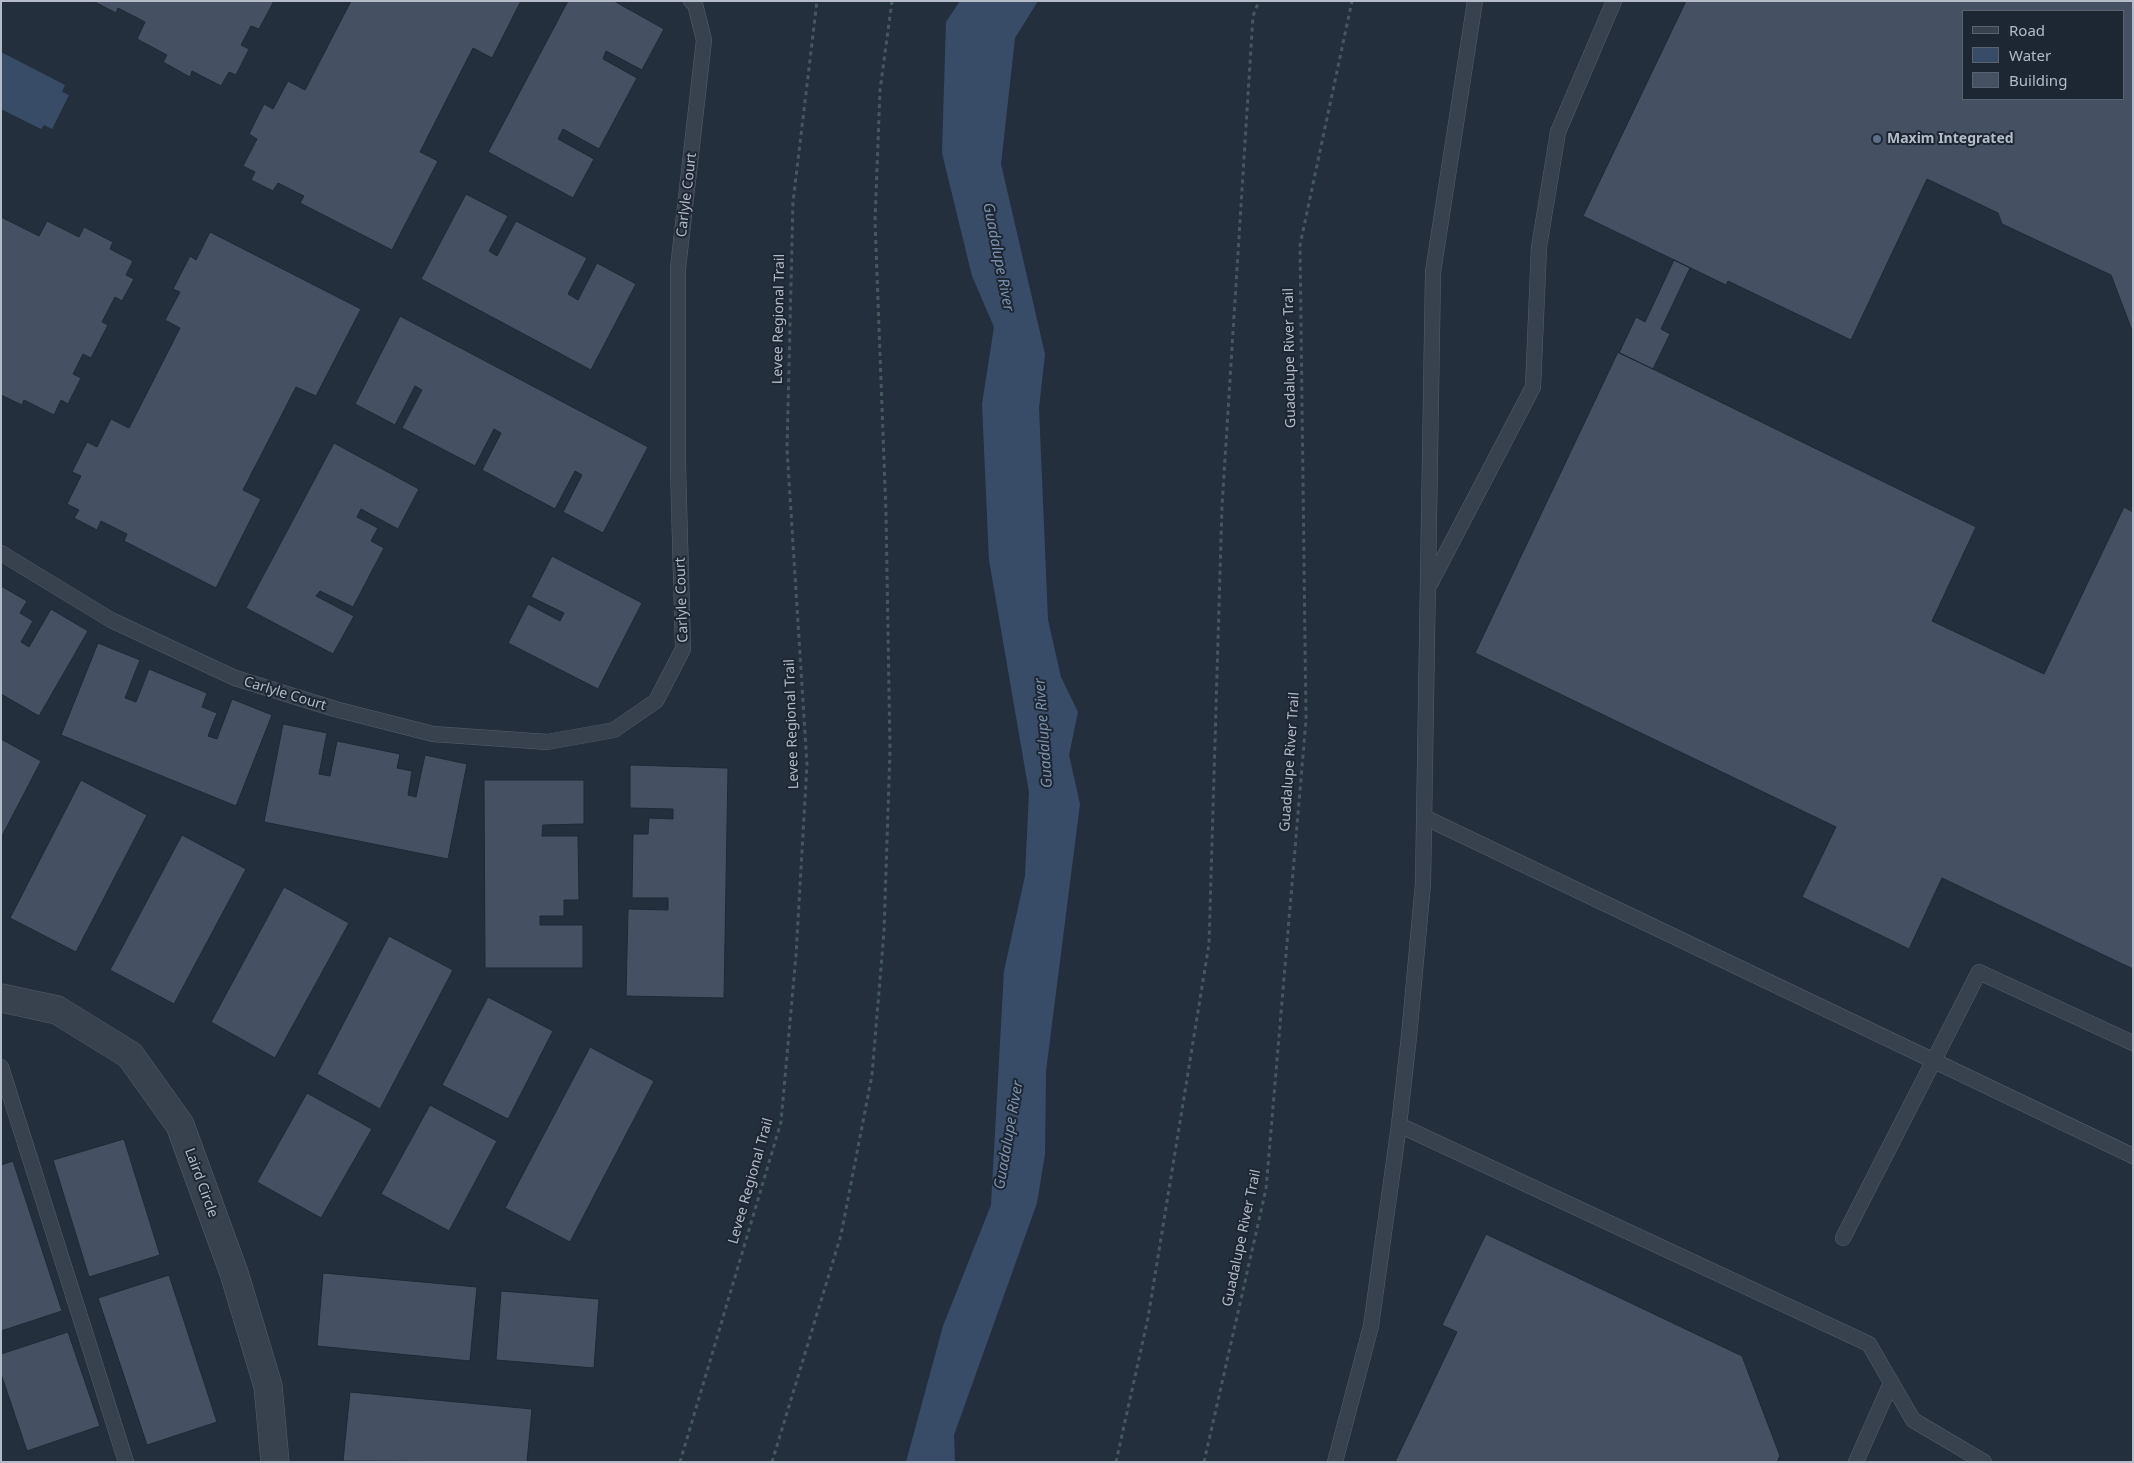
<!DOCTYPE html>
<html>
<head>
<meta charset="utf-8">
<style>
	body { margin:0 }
	#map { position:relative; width:2134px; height:1463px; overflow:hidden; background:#242f3e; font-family:"Noto Sans",sans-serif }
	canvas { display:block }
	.frame { position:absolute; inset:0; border:2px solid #b4bcc9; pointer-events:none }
	.legend { position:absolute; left:1962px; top:10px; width:162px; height:90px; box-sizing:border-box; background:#1d2633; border:1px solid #59626f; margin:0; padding:6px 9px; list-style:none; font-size:15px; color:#b4bcc9 }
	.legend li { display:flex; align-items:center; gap:10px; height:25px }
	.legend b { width:25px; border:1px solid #59626f }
</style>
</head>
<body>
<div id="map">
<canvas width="2134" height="1463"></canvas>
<div class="frame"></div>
<ul class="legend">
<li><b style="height:6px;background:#38414e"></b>Road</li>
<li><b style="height:14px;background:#394c67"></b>Water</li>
<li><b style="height:14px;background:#455162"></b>Building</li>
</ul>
</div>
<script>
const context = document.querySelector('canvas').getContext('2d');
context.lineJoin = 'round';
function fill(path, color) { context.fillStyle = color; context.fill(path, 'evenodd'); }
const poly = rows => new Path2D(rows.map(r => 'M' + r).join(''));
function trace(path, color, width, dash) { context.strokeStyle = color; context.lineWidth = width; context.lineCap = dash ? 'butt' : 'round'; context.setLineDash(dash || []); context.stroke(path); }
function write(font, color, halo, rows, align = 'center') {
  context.font = font + ' "Noto Sans",sans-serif'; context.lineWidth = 4; context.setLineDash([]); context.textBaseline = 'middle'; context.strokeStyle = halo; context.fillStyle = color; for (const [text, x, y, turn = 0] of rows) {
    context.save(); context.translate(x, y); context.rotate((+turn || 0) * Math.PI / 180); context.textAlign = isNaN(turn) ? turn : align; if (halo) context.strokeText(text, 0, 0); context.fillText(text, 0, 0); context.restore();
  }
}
const water = poly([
	[960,1,1038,1,1015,38,1001,164,1045,354,1039,408,1048,620,1061,677,1078,712,1069,755,1080,804,1046,1071,1045,1154,1037,1203,954,1435,955,1462,906,1462,943,1326,991,1205,1004,971,1025,876,1029,792,989,560,982,404,994,327,972,276,942,153,946,22],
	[1,52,65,85,62,92,69,95,52,129,44,125,41,129,1,109]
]);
const building = poly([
	[93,1,274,1,259,29,251,26,241,45,249,49,236,75,229,72,221,86,192,71,190,77,163,62,167,55,137,39,145,22,118,8,116,13,93,1],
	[351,1,521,1,492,58,473,48,420,152,438,161,392,250,300,203,304,196,278,183,273,191,251,180,255,172,243,166,257,139,249,134,264,104,273,109,288,81,305,90,351,1],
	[568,1,614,1,664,29,642,70,606,51,603,59,637,78,599,149,563,129,558,139,594,159,573,198,488,152,568,1],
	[1686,1,2133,1,2133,333,2111,275,2002,224,1998,213,1927,179,1851,340,1728,281,1726,285,1583,216,1686,1],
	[1963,11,2123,11,2123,99,1963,99,1963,11],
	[466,194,508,216,489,251,497,256,516,221,587,258,568,294,578,300,597,263,636,284,591,370,421,279,466,194],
	[1,217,39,236,47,221,79,237,84,227,113,242,110,249,133,261,126,275,134,279,122,301,115,297,102,322,108,325,91,358,83,354,73,374,81,378,68,404,61,400,54,415,24,400,22,405,1,395,1,217],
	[210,232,361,309,316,396,296,387,243,490,261,499,216,588,124,541,127,534,101,521,97,530,74,518,79,510,67,504,81,476,72,472,87,442,97,447,111,419,129,428,180,328,165,320,180,292,173,289,190,256,196,260,210,232],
	[1674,260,1690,268,1661,329,1670,334,1653,369,1619,353,1636,317,1645,322,1674,260],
	[400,316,648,447,603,533,563,512,582,475,575,471,555,509,482,470,501,433,494,429,475,466,402,428,422,390,415,386,395,425,355,404,400,316],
	[1618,352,1976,527,1932,621,2044,674,2124,507,2133,512,2133,969,1942,878,1909,949,1802,897,1836,827,1475,653,1618,352],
	[334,443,419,489,398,529,361,509,357,517,378,528,371,541,384,548,353,607,320,591,316,596,354,616,333,654,246,608,334,443],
	[552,556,642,603,598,689,508,643,528,604,560,621,564,613,531,597,552,556],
	[1,586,27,601,20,613,33,621,21,642,29,647,51,609,88,631,39,716,1,694,1,586],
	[98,643,140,660,125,698,136,702,149,669,207,693,202,707,217,713,208,736,217,739,232,699,272,715,236,806,61,735,98,643],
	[283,724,327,733,319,774,330,776,337,741,400,754,397,768,412,771,408,795,416,797,425,755,467,764,448,859,264,822,283,724],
	[1,739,41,761,1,838,1,739],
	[630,765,728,768,724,998,626,996,628,909,668,910,668,898,632,898,633,834,648,834,649,818,673,819,673,809,630,808,630,765],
	[81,780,147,815,76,952,10,918,81,780],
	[484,780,584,780,584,824,543,825,542,836,578,836,579,900,564,900,564,916,540,916,540,925,583,925,583,968,485,968,484,780],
	[182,835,246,869,174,1004,110,970,182,835],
	[284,887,349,923,275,1058,211,1022,284,887],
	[389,936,453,970,380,1109,317,1074,389,936],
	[488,997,553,1031,508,1119,442,1085,488,997],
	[590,1047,654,1081,570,1242,505,1208,590,1047],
	[307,1093,372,1129,321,1218,257,1182,307,1093],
	[430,1105,497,1141,449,1231,381,1194,430,1105],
	[124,1139,160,1255,89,1277,53,1160,124,1139],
	[13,1161,62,1311,1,1331,1,1165,13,1161],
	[1486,1234,1742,1356,1780,1456,1777,1462,1395,1462,1457,1332,1442,1325,1486,1234],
	[323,1273,477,1287,470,1361,317,1346,323,1273],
	[169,1275,217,1422,147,1445,98,1298,169,1275],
	[501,1291,599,1299,594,1368,496,1360,501,1291],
	[68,1332,100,1426,27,1451,1,1374,1,1354,68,1332],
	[350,1392,532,1409,527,1462,343,1461,350,1392]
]);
const path = poly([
	[680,1462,781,1122,796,955,807,765,787,449,793,202,817,1],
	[772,1462,841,1235,872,1075,884,932,890,750,886,513,875,221,880,90,892,1],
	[1116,1462,1148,1318,1209,944,1222,506,1253,16,1259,1],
	[1204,1462,1266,1189,1306,720,1300,245,1352,1]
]);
const service = poly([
	[1,553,111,620,235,678,335,709,433,734,547,742,614,730,656,701,683,649,678,467,678,268,704,40,695,4,691,1],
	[1430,584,1533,387,1539,247,1558,132,1614,1],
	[1424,817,2133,1156],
	[1,1067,126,1462],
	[1399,1125,1869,1344,1913,1420,1984,1462],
	[1843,1238,1979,972,2133,1043],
	[1335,1462,1371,1326,1399,1125,1409,1036,1423,884,1433,272,1475,1],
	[1856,1462,1891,1383]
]);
const minor = poly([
	[1,998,57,1010,130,1055,180,1125,234,1273,268,1386,275,1462]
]);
const markers = [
	[1877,139,5,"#5c6f8a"]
];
const poiNames = [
	["Maxim Integrated",1887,139]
];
const streetNames = [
	["Carlyle Court",687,195,-83],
	["Levee Regional Trail",779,319,-89],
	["Guadalupe River Trail",1290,358,-91],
	["Carlyle Court",682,600,-92],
	["Carlyle Court",285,694,17],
	["Levee Regional Trail",792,724,-92],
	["Guadalupe River Trail",1290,762,-86],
	["Levee Regional Trail",751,1181,-74],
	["Laird Circle",201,1183,70],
	["Guadalupe River Trail",1242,1238,-78]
];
const waterNames = [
	["Guadalupe River",998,257,79],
	["Guadalupe River",1044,733,-94],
	["Guadalupe River",1009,1135,-80]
];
fill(water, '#394c67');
fill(building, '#455162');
trace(building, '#1f2835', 1);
trace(service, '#565f6c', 16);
trace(minor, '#565f6c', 29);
trace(path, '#44595c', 3, [4, 4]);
trace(service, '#38414e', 15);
trace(minor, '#38414e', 28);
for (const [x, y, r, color] of markers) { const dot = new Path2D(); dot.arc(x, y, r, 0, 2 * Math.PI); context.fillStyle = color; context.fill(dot); trace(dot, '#1d2633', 2); }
write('bold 14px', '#b4bcc9', '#1d2633', poiNames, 'left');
write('14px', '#b4bcc9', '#1d2633', streetNames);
write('italic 15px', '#7c92b1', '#1d2633', waterNames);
</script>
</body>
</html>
